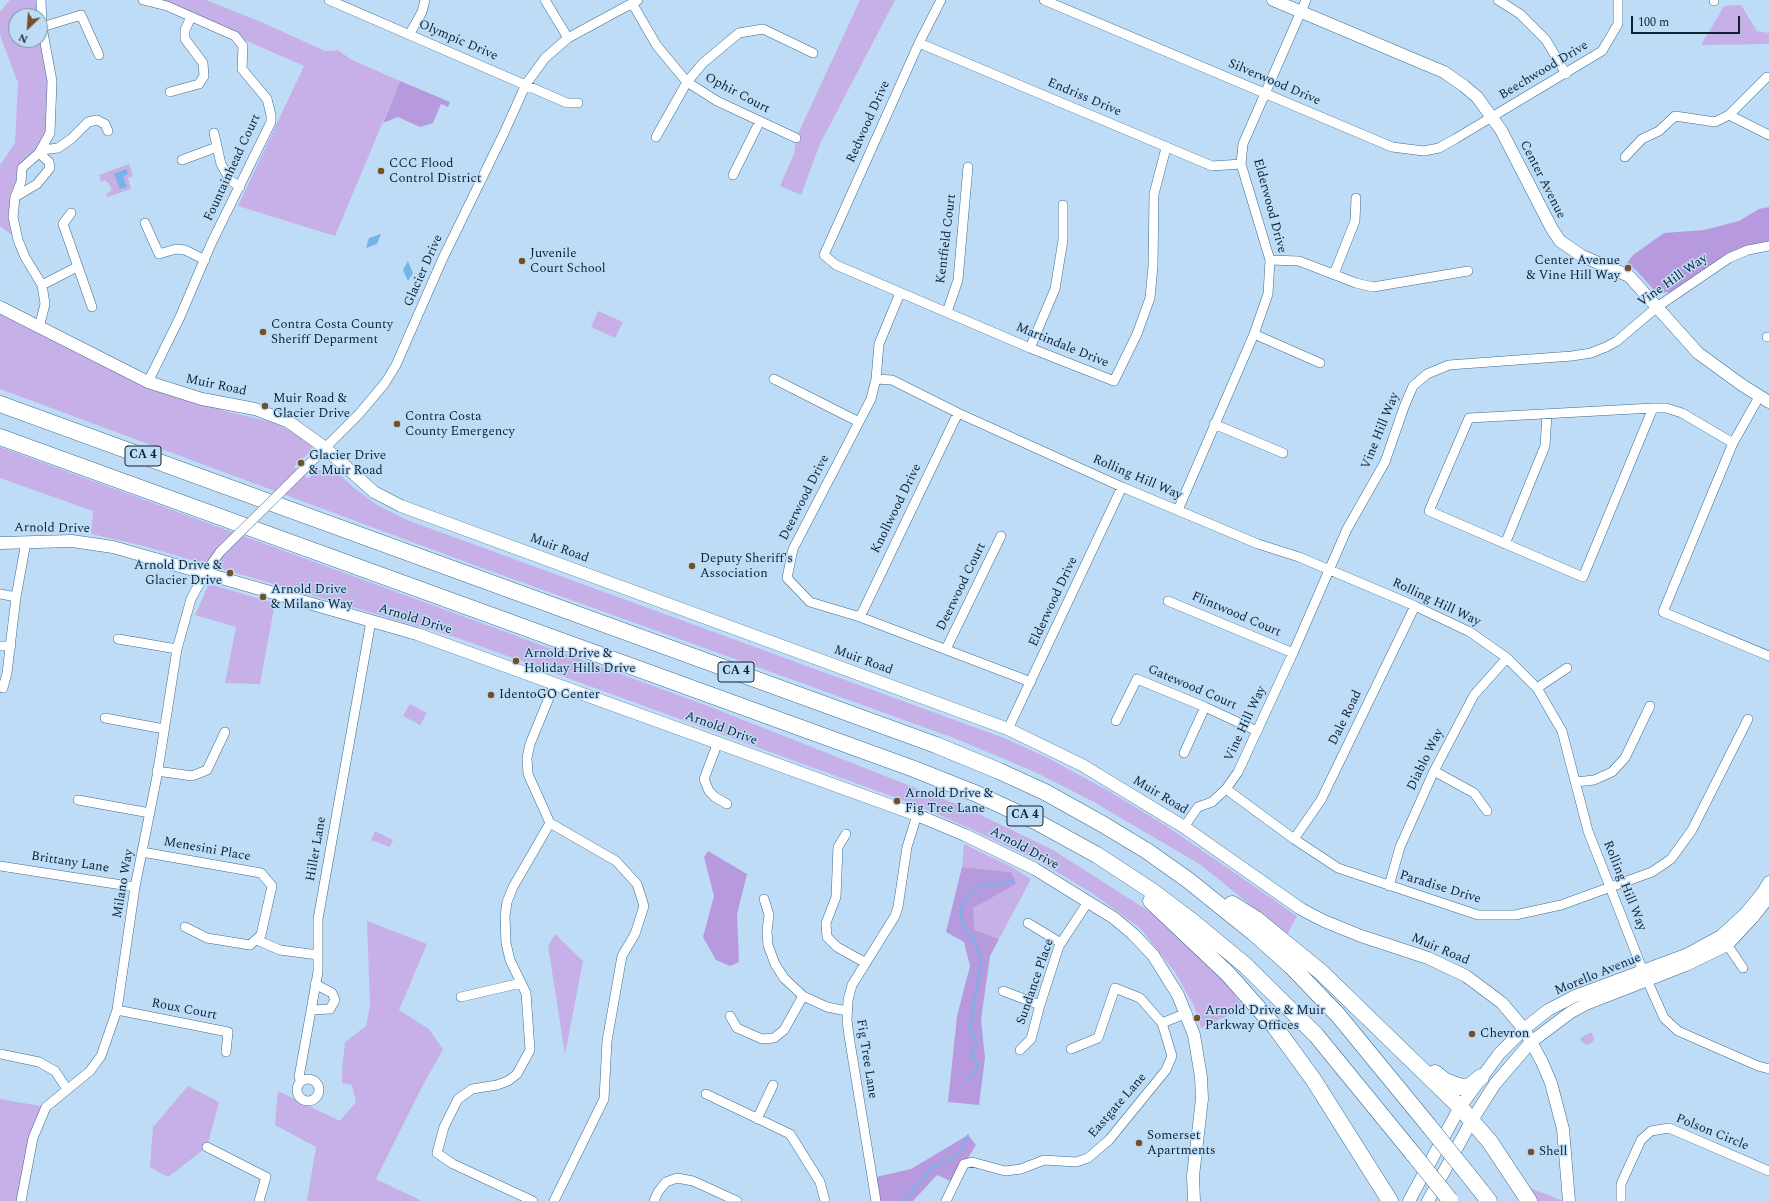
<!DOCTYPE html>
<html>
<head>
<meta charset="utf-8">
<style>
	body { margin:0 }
	#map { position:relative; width:1769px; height:1201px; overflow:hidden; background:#bedcf6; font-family:Spectral,serif }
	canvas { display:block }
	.north { position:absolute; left:8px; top:8px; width:40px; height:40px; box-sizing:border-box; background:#bedcf6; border:1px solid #7791a7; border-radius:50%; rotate:205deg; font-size:11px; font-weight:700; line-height:16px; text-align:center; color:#0d2131 }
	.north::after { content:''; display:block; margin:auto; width:14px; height:18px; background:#744f2a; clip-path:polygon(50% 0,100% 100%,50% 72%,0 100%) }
	.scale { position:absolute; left:1631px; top:16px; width:109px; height:18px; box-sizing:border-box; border:2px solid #0d2131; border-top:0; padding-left:5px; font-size:12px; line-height:14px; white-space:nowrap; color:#0d2131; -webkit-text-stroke:3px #bedcf6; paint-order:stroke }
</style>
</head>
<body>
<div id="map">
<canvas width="1769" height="1201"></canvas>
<div class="north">N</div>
<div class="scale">100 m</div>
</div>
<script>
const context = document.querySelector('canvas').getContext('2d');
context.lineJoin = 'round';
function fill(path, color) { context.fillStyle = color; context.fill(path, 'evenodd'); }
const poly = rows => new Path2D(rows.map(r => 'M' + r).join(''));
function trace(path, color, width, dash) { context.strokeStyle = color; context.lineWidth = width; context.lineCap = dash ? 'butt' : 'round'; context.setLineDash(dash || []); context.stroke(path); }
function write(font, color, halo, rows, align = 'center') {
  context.font = font + ' Spectral,serif'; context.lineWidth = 3; context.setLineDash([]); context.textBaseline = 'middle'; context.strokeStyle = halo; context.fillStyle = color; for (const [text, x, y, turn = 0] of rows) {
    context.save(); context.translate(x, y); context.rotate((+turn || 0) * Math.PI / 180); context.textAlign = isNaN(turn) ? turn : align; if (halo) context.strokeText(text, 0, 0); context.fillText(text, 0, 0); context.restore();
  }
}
const green = poly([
	[10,0,41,0,48,55,50,133,22,168,15,197,18,240,0,226,0,165,15,143,18,83,0,35,0,12],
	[16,16,40,16,40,40,16,40],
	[143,0,206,0,266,24,325,51,338,50,350,59,400,81,335,236,238,206,304,66,167,6],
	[860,0,895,0,820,144,801,195,780,186,794,154,796,138],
	[1741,5,1757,31,1769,33,1769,44,1701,45,1724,6],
	[129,164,133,176,128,178,131,189,108,197,106,194,112,190,109,183,107,183,106,180,101,182,99,175],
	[0,307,106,362,222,403,221,410,271,422,289,430,312,445,311,451,294,467,308,478,318,470,337,472,354,488,377,505,407,520,1004,738,1048,758,1105,789,1165,825,1297,916,1287,935,1201,865,1092,801,1035,772,954,738,474,565,0,389],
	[598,311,623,322,615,338,591,327],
	[0,447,708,706,966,808,1053,850,1158,917,1227,984,1244,1008,1201,1028,1195,1008,1175,972,1140,928,1092,893,1040,862,969,828,921,807,455,637,140,545,91,534,93,511,0,478],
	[212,585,275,603,260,684,225,683,236,627,195,615,208,586],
	[410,704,427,713,420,725,403,716],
	[375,831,393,840,390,847,371,840],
	[964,844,1012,867,1031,879,999,939,975,930,973,908,985,901,1011,872,962,867],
	[367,921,427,944,399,1010,429,1029,443,1049,421,1089,376,1179,422,1201,307,1201,316,1147,275,1125,278,1091,340,1121,356,1102,352,1085,342,1083,342,1070,345,1042,366,1026,370,1005],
	[555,934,583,961,565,1054,548,946],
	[1591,1032,1594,1038,1593,1042,1586,1045,1582,1042,1580,1038],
	[188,1086,219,1102,207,1147,168,1177,150,1167,153,1127],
	[0,1099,46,1107,21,1201,0,1201],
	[1518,1183,1563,1201,1529,1201]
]);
const forest = poly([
	[400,81,450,102,448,107,441,104,433,123,420,127,398,117,383,123],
	[1769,207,1769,246,1748,250,1672,295,1668,292,1661,293,1653,289,1636,270,1626,264,1633,255,1664,233,1704,230,1739,221,1759,209],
	[708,851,747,874,737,914,739,962,730,966,716,960,703,937,714,896,704,857],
	[962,867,1011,872,1016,884,973,908,975,930,999,939,990,956,981,1020,985,1058,979,1105,948,1102,957,1016,970,966,964,942,946,932],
	[968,1135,976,1145,964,1164,955,1183,937,1175,913,1201,876,1201,872,1178,911,1169]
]);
const water = poly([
	[126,169,128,174,123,176,127,187,120,189,114,174],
	[381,234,377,244,366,248,369,238],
	[408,261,413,273,408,281,403,270]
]);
const stream = poly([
	[968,1081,978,1066,971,1052,977,1044,970,1029,981,961,974,940,968,934,960,917,962,904,970,893,982,884,994,885,1014,879],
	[903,1201,933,1166,948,1161,959,1153,968,1135]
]);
const street = poly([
	[143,0,167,6,235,36,243,46,242,69,267,99,271,115,271,122,211,244,180,317,148,382],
	[329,0,567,103,578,103],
	[545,0,568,38],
	[941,0,919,43,824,255,836,265,1030,348,1114,381,1137,334,1150,298,1153,266,1154,194,1166,148],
	[1044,0,1392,147,1424,151,1439,148,1455,139,1602,51,1618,24,1618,0],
	[1498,0,1520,14,1546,40,1566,74],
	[1714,0,1714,1],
	[632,3,657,46,687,82,717,101,796,138],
	[42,27,81,15,99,55],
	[409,35,422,12,425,0],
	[919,43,1212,166,1241,164],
	[170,92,199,84,204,76,203,63,185,39,185,30,191,17],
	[1729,115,1769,135],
	[214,133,221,164,230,180,240,187],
	[656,137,687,82,703,63,739,33,763,29,813,53],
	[42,150,58,148,71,139,88,122,97,120,105,124,108,131],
	[39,153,50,133,52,81,42,27,41,0],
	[1625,157,1642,139,1659,131,1675,116,1715,122,1729,115,1767,77],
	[182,160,217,147],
	[733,175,760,121],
	[15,197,37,184,50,168,49,162,39,153,22,168,21,182,15,197,13,217,18,240,25,257,42,285,45,304,39,328],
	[71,213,63,224,92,307],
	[145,223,159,254,176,249,185,250,205,260],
	[1270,260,1299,261,1356,283,1373,287,1468,271],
	[1334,274,1355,221,1356,198],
	[42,285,77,267],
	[900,293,879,344,876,379,871,399,793,549,787,578,810,602,860,617,1031,682],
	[947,312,958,280,968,167],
	[1254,334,1320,363],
	[1767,337,1769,337],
	[1030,348,1055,289,1063,240,1063,205],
	[774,379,859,422],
	[876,379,892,380,958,413,1122,487,1258,544,1299,557,1415,606,1470,632,1507,658,1537,688,1562,731,1588,831,1643,971,1664,1018,1678,1031,1758,1066,1769,1069],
	[1759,397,1733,443,1663,612,1769,656],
	[1653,408,1583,577,1429,511,1469,418,1653,408,1666,408,1682,413,1733,443],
	[1214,424,1283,453],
	[294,479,359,414,385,383,396,365,443,258,504,133,526,84,545,58,568,38,638,0],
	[1178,510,1254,334,1268,294,1270,260,1241,164,1243,144,1306,0],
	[1505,544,1545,446,1547,414],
	[0,594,16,597],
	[1168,601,1293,653],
	[860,617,958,413],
	[118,639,177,649],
	[0,646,11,646],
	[946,649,1001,536],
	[3,688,7,673,16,597,26,542],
	[1537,688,1567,668],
	[105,718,164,729],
	[1116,721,1137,679,1205,707,1257,731],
	[1008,729,1122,487],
	[718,742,704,779,709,791,715,797,727,804],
	[1184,753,1205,707],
	[157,771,192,776,207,770,225,732],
	[1434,771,1474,793,1487,811],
	[1576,782,1594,780,1612,772,1625,758,1650,706],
	[1226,789,1294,839,1338,868,1478,915,1515,915,1561,905,1652,872,1671,859,1692,830,1748,719],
	[78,800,150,813],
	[1184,827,1198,807,1212,802,1226,789,1238,772,1293,653,1347,529,1385,462,1404,407,1413,386,1427,374,1449,365,1572,356,1591,353,1606,347,1617,341,1657,307,1729,258,1748,250,1769,246],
	[846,834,838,847,836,897,826,923,827,937,837,947,866,963],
	[1294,839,1321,800,1415,606],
	[142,852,261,873,272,886,261,935,250,945,207,938,185,927],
	[0,866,135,887],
	[1389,886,1400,847,1434,771,1474,695,1507,658],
	[764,899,769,915,767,931,768,945,775,964,784,978,803,996,827,1007,847,1011],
	[1028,923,1061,943],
	[257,940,280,950,318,955],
	[1724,940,1743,968],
	[1003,991,1040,1005],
	[461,997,521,983],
	[117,1010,228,1032,226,1052],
	[311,1010,330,1009,335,1000,332,993,315,984],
	[730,1016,737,1028,762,1039,774,1038,784,1030,803,996],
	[1162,1023,1187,1013],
	[1020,1050,1031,1039,1040,1005,1059,946,1088,902],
	[0,1054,39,1062,55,1071,67,1089],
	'297 1090a11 11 0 1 1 22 0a11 11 0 1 1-22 0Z',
	[301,1081,299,1077,318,972,318,919,371,621],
	[706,1094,790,1134,820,1182,825,1201],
	[757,1119,773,1085],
	[207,1147,266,1177,259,1201],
	[21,1201,33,1138,46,1107,90,1071,101,1056,117,1010,135,887,157,776,177,649,191,599,205,573,220,552],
	[533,1201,453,1164,437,1153,444,1127,458,1099,472,1089,497,1085,508,1081,517,1074,530,1050,526,993,510,960,506,943,505,916,507,902,513,887,550,823],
	[554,1201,604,1099,607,1041,622,956,635,934,644,906,637,884,616,861,550,823,528,774,527,758,530,744,555,683],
	[654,1201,658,1192,666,1182,677,1178,693,1181,737,1201],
	[876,1201,849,1036,847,1020,848,1000,852,985,895,916,898,907,907,847,917,815],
	[946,1201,964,1164,972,1162,1005,1171,1021,1169,1044,1160,1076,1162,1088,1158,1109,1140,1166,1070,1172,1056,1162,1023,1140,998,1115,988,1098,1038,1071,1049],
	[1621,1201,1621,1184,1641,1140,1651,1131,1669,1128,1769,1171]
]);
const secondary = poly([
	[1273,0,1420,62,1444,72,1464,86,1477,97,1501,130,1552,229,1560,241,1582,256,1629,276,1698,353,1742,385,1769,402],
	[0,307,148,382,202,399,255,409,289,422,324,447,374,492,401,506,1008,729,1082,765,1184,827,1301,909,1324,921,1361,936,1428,958,1466,976,1502,1003,1524,1029,1542,1062,1551,1083,1563,1129,1569,1201],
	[0,543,72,541,113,547,417,634,917,815,965,835,1035,869,1114,918,1133,934,1153,955,1178,995,1194,1035,1201,1077,1202,1099,1193,1176,1194,1201],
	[1409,1201,1460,1107,1499,1054,1524,1029,1548,1010,1575,996,1688,954,1721,936,1745,914,1763,892,1769,882],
	[1428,1201,1472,1120,1495,1084,1531,1042,1571,1012,1586,1004,1686,965,1727,945,1753,917,1769,897]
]);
const highway = poly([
	[0,404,936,745,999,771,1045,792,1104,825,1147,851,1188,880,1254,933,1292,967,1338,1015,1429,1126],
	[0,437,914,769,977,794,1037,822,1097,855,1152,891,1193,922,1245,965,1316,1035,1414,1155],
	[1151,901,1228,974,1275,1027,1313,1079,1390,1201],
	[1232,904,1256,919,1321,972,1460,1107,1490,1142,1529,1201],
	[1435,1073,1445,1081,1461,1087,1470,1086,1481,1077],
	[1466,1172,1489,1201]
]);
const streetBridge = poly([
	[220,552,294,479]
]);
const highwayBridge = poly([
	[1429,1126,1466,1172],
	[1414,1155,1450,1200]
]);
const markers = [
	[381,171,4,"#744f2a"],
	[522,261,4,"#744f2a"],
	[1628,268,4,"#744f2a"],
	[263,332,4,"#744f2a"],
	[265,406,4,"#744f2a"],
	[397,424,4,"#744f2a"],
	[301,463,4,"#744f2a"],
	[692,566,4,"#744f2a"],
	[230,573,4,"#744f2a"],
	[263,597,4,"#744f2a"],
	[516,661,4,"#744f2a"],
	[491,695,4,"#744f2a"],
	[897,801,4,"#744f2a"],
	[1197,1018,4,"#744f2a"],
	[1472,1034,4,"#744f2a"],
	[1139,1143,4,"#744f2a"],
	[1531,1152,4,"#744f2a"]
];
const shields = [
	[143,456,36],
	[736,672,36],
	[1025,816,36]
];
const shieldNames = [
	["CA 4",143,456],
	["CA 4",736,672],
	["CA 4",1025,816]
];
const streetNames = [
	["Olympic Drive",458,41,23],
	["Beechwood Drive",1544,71,-31],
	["Silverwood Drive",1274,83,23],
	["Ophir Court",737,94,28],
	["Endriss Drive",1084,98,23],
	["Redwood Drive",869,122,-66],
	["Fountainhead Court",233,168,-65],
	["Center Avenue",1542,180,63],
	["Elderwood Drive",1269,206,75],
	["Kentfield Court",947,239,-83],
	["Glacier Drive",424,271,-66],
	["Vine Hill Way",1673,281,-35],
	["Martindale Drive",1062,346,22],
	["Muir Road",216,386,12],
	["Vine Hill Way",1381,431,-68],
	["Rolling Hill Way",1137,478,23],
	["Deerwood Drive",805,498,-63],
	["Knollwood Drive",897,509,-64],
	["Arnold Drive",52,529,1],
	["Muir Road",559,549,20],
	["Deerwood Court",962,587,-64],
	["Elderwood Drive",1054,602,-65],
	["Rolling Hill Way",1436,603,25],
	["Flintwood Court",1236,615,23],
	["Arnold Drive",415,620,17],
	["Muir Road",863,661,20],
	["Gatewood Court",1192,688,23],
	["Dale Road",1346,718,-64],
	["Vine Hill Way",1246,724,-65],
	["Arnold Drive",721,729,20],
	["Diablo Way",1426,760,-64],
	["Muir Road",1160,796,31],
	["Hiller Lane",317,849,-80],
	["Arnold Drive",1024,849,28],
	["Menesini Place",207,850,10],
	["Brittany Lane",70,863,9],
	["Milano Way",124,884,-80],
	["Rolling Hill Way",1624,886,68],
	["Paradise Drive",1440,888,17],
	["Muir Road",1440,950,23],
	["Morello Avenue",1598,975,-22],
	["Sundance Place",1036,982,-71],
	["Roux Court",184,1010,11],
	["Fig Tree Lane",866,1059,81],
	["Eastgate Lane",1118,1106,-49],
	["Polson Circle",1712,1133,22]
];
const poiNames = [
	["CCC Flood",389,164],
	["Control District",389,179],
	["Juvenile",530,254],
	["Court School",530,269],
	["Center Avenue",1620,261,"right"],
	["& Vine Hill Way",1620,276,"right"],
	["Contra Costa County",271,325],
	["Sheriff Deparment",271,340],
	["Muir Road &",273,399],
	["Glacier Drive",273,414],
	["Contra Costa",405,417],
	["County Emergency",405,432],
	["Glacier Drive",309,456],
	["& Muir Road",309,471],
	["Deputy Sheriff's",700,559],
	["Association",700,574],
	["Arnold Drive &",222,566,"right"],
	["Glacier Drive",222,581,"right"],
	["Arnold Drive",271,590],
	["& Milano Way",271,605],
	["Arnold Drive &",524,654],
	["Holiday Hills Drive",524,669],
	["IdentoGO Center",499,695],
	["Arnold Drive &",905,794],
	["Fig Tree Lane",905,809],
	["Arnold Drive & Muir",1205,1011],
	["Parkway Offices",1205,1026],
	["Chevron",1480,1034],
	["Somerset",1147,1136],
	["Apartments",1147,1151],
	["Shell",1539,1152]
];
fill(green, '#c7b0e7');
fill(forest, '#b79ade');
fill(water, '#73b5e9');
trace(stream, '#73b5e9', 2);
trace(street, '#3a6c91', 10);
trace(secondary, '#3a6c91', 13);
trace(highway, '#3a6c91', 17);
trace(street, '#fff', 9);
trace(secondary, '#fff', 12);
trace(highway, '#fff', 16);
trace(streetBridge, '#3a6c91', 10, []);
trace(highwayBridge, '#3a6c91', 17, []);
trace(streetBridge, '#fff', 9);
trace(highwayBridge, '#fff', 16);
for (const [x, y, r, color] of markers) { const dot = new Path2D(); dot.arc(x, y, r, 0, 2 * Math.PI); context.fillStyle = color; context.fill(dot); trace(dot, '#bedcf6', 1.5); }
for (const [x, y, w] of shields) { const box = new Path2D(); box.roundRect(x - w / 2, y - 10, w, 20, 3); context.fillStyle = '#bedcf6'; context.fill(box); trace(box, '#0d2131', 1); }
write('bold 12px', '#0d2131', null, shieldNames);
write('13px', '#0d2131', '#bedcf6', streetNames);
write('13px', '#0d2131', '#bedcf6', poiNames, 'left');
</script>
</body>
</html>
